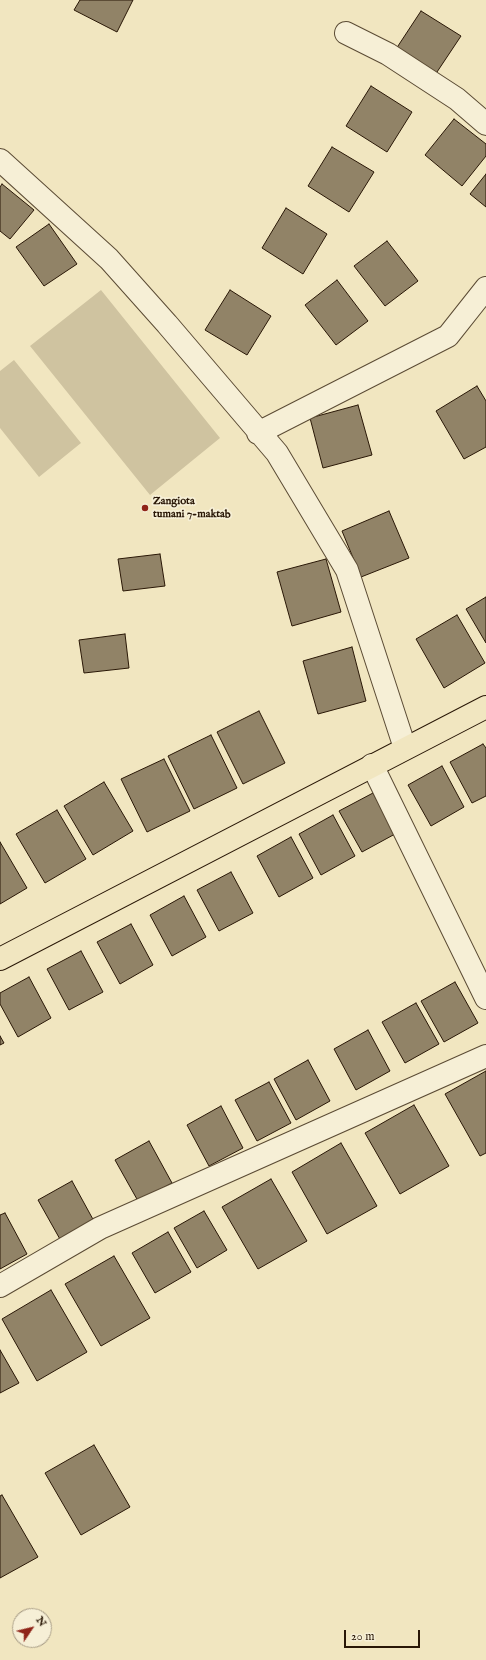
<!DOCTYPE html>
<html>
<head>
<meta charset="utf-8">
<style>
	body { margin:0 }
	#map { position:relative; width:486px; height:1660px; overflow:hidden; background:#f1e6c0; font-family:"IM FELL English",serif }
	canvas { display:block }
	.north { position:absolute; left:12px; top:1608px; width:40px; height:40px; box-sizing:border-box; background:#f6efd6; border:1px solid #a49983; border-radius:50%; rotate:55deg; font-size:11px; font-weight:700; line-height:16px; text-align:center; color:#291706 }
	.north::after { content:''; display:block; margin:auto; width:14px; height:18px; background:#8f2418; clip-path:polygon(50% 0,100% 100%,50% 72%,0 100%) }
	.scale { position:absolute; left:344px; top:1630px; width:76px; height:18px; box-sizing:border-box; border:2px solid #291706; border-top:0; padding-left:5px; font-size:12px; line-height:14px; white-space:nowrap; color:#291706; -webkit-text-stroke:3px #f6efd6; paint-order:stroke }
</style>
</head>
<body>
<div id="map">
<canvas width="486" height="1660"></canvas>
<div class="north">N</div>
<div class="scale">20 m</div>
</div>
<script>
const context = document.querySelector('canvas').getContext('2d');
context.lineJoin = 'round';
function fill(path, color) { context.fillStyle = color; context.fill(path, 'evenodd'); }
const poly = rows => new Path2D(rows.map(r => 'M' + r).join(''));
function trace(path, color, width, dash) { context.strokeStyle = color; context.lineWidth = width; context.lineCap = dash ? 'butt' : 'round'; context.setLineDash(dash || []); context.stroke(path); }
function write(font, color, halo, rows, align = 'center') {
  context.font = font + ' "IM FELL English",serif'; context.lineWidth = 3.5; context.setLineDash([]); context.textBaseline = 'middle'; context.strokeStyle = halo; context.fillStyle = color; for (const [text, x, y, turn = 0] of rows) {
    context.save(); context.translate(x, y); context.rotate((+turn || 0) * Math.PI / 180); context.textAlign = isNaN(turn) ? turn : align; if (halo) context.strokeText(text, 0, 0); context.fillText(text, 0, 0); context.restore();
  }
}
const green = poly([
	[101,290,220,438,150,495,30,346],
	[14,360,81,443,39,477,0,428,0,371]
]);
const building = poly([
	[80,0,133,0,117,32,74,10,80,0],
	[421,11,461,36,435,75,396,49,421,11],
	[371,86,412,112,387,152,346,126,371,86],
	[454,119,486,144,486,156,462,186,425,155,454,119],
	[332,147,374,172,349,212,308,186,332,147],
	[486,174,486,207,470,194,486,174],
	[2,184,34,210,10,239,0,231,0,187,2,184],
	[286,208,327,234,303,274,262,248,286,208],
	[49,224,77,264,44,286,16,247,49,224],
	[387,241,418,281,385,306,354,266,387,241],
	[337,280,368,321,336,345,305,305,337,280],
	[230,290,271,316,247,355,205,330,230,290],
	[477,386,486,401,486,447,464,459,436,411,477,386],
	[358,405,372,455,323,468,310,418,358,405],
	[389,511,409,558,361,577,342,531,389,511],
	[160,554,165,586,123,591,118,559,160,554],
	[326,559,341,612,292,626,277,572,326,559],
	[486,597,486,643,466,609,486,597],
	[457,615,485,663,444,688,416,639,457,615],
	[125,634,129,668,84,673,79,640,125,634],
	[352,647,366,701,318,714,303,661,352,647],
	[259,711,285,763,243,784,217,732,259,711],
	[211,735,237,788,194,809,168,756,211,735],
	[483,744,486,748,486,796,472,803,450,762,483,744],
	[164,759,190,811,147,832,121,779,164,759],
	[442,766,464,807,431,826,408,785,442,766],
	[104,782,133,831,93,855,64,806,104,782],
	[373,793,395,834,362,852,339,811,373,793],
	[57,810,86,859,45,883,16,834,57,810],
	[333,815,355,856,321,875,299,834,333,815],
	[291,837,313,878,279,897,257,856,291,837],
	[0,842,27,888,0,904,0,842],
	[231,872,253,913,219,931,197,890,231,872],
	[184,896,206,937,172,956,150,915,184,896],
	[131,924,153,965,120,984,97,942,131,924],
	[81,951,103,992,69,1010,47,969,81,951],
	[29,977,51,1018,18,1037,0,1004,0,993,29,977],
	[455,982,478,1023,444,1042,421,1001,455,982],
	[416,1003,439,1044,405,1063,382,1022,416,1003],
	[368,1030,390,1071,356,1090,334,1049,368,1030],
	[0,1036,4,1043,0,1045,0,1036],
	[308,1060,330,1101,296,1120,274,1079,308,1060],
	[486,1071,486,1153,480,1156,445,1094,486,1071],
	[269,1082,291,1123,257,1141,235,1100,269,1082],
	[414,1105,449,1166,400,1194,365,1133,414,1105],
	[221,1106,243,1148,209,1166,187,1125,221,1106],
	[149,1141,172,1183,138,1201,115,1160,149,1141],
	[341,1143,377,1206,327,1234,292,1172,341,1143],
	[271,1179,307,1241,258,1269,222,1207,271,1179],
	[72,1181,95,1223,61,1241,38,1200,72,1181],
	[204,1211,227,1250,197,1268,174,1228,204,1211],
	[5,1213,27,1254,0,1269,0,1215,5,1213],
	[168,1232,191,1272,155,1293,132,1253,168,1232],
	[114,1256,150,1318,101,1346,65,1284,114,1256],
	[51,1290,87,1352,37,1381,2,1319,51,1290],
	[0,1350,19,1383,0,1393,0,1350],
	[94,1445,130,1507,81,1535,45,1473,94,1445],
	[2,1495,38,1557,0,1578,0,1496,2,1495]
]);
const minor = poly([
	[346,33,388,54,457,99,486,124],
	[0,160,109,259,167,324,277,453,347,570,405,748],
	[258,433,448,336,486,288],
	[372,765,486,998],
	[0,1286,100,1228,486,1056]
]);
const major = poly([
	[0,959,486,707]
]);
const markers = [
	[145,508,4,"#8f2418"]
];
const poiNames = [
	["Zangiota",153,502],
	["tumani 7-maktab",153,515]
];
fill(green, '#cfc3a0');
fill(building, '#918367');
trace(building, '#291706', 1);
trace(minor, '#5b4b34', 24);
trace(major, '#291706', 24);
trace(minor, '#f6efd6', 22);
trace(major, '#f1e6c0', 22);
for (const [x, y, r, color] of markers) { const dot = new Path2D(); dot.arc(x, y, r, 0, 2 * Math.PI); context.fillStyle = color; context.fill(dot); trace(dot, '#f6efd6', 1.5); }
write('bold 11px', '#291706', '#f6efd6', poiNames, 'left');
</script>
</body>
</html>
